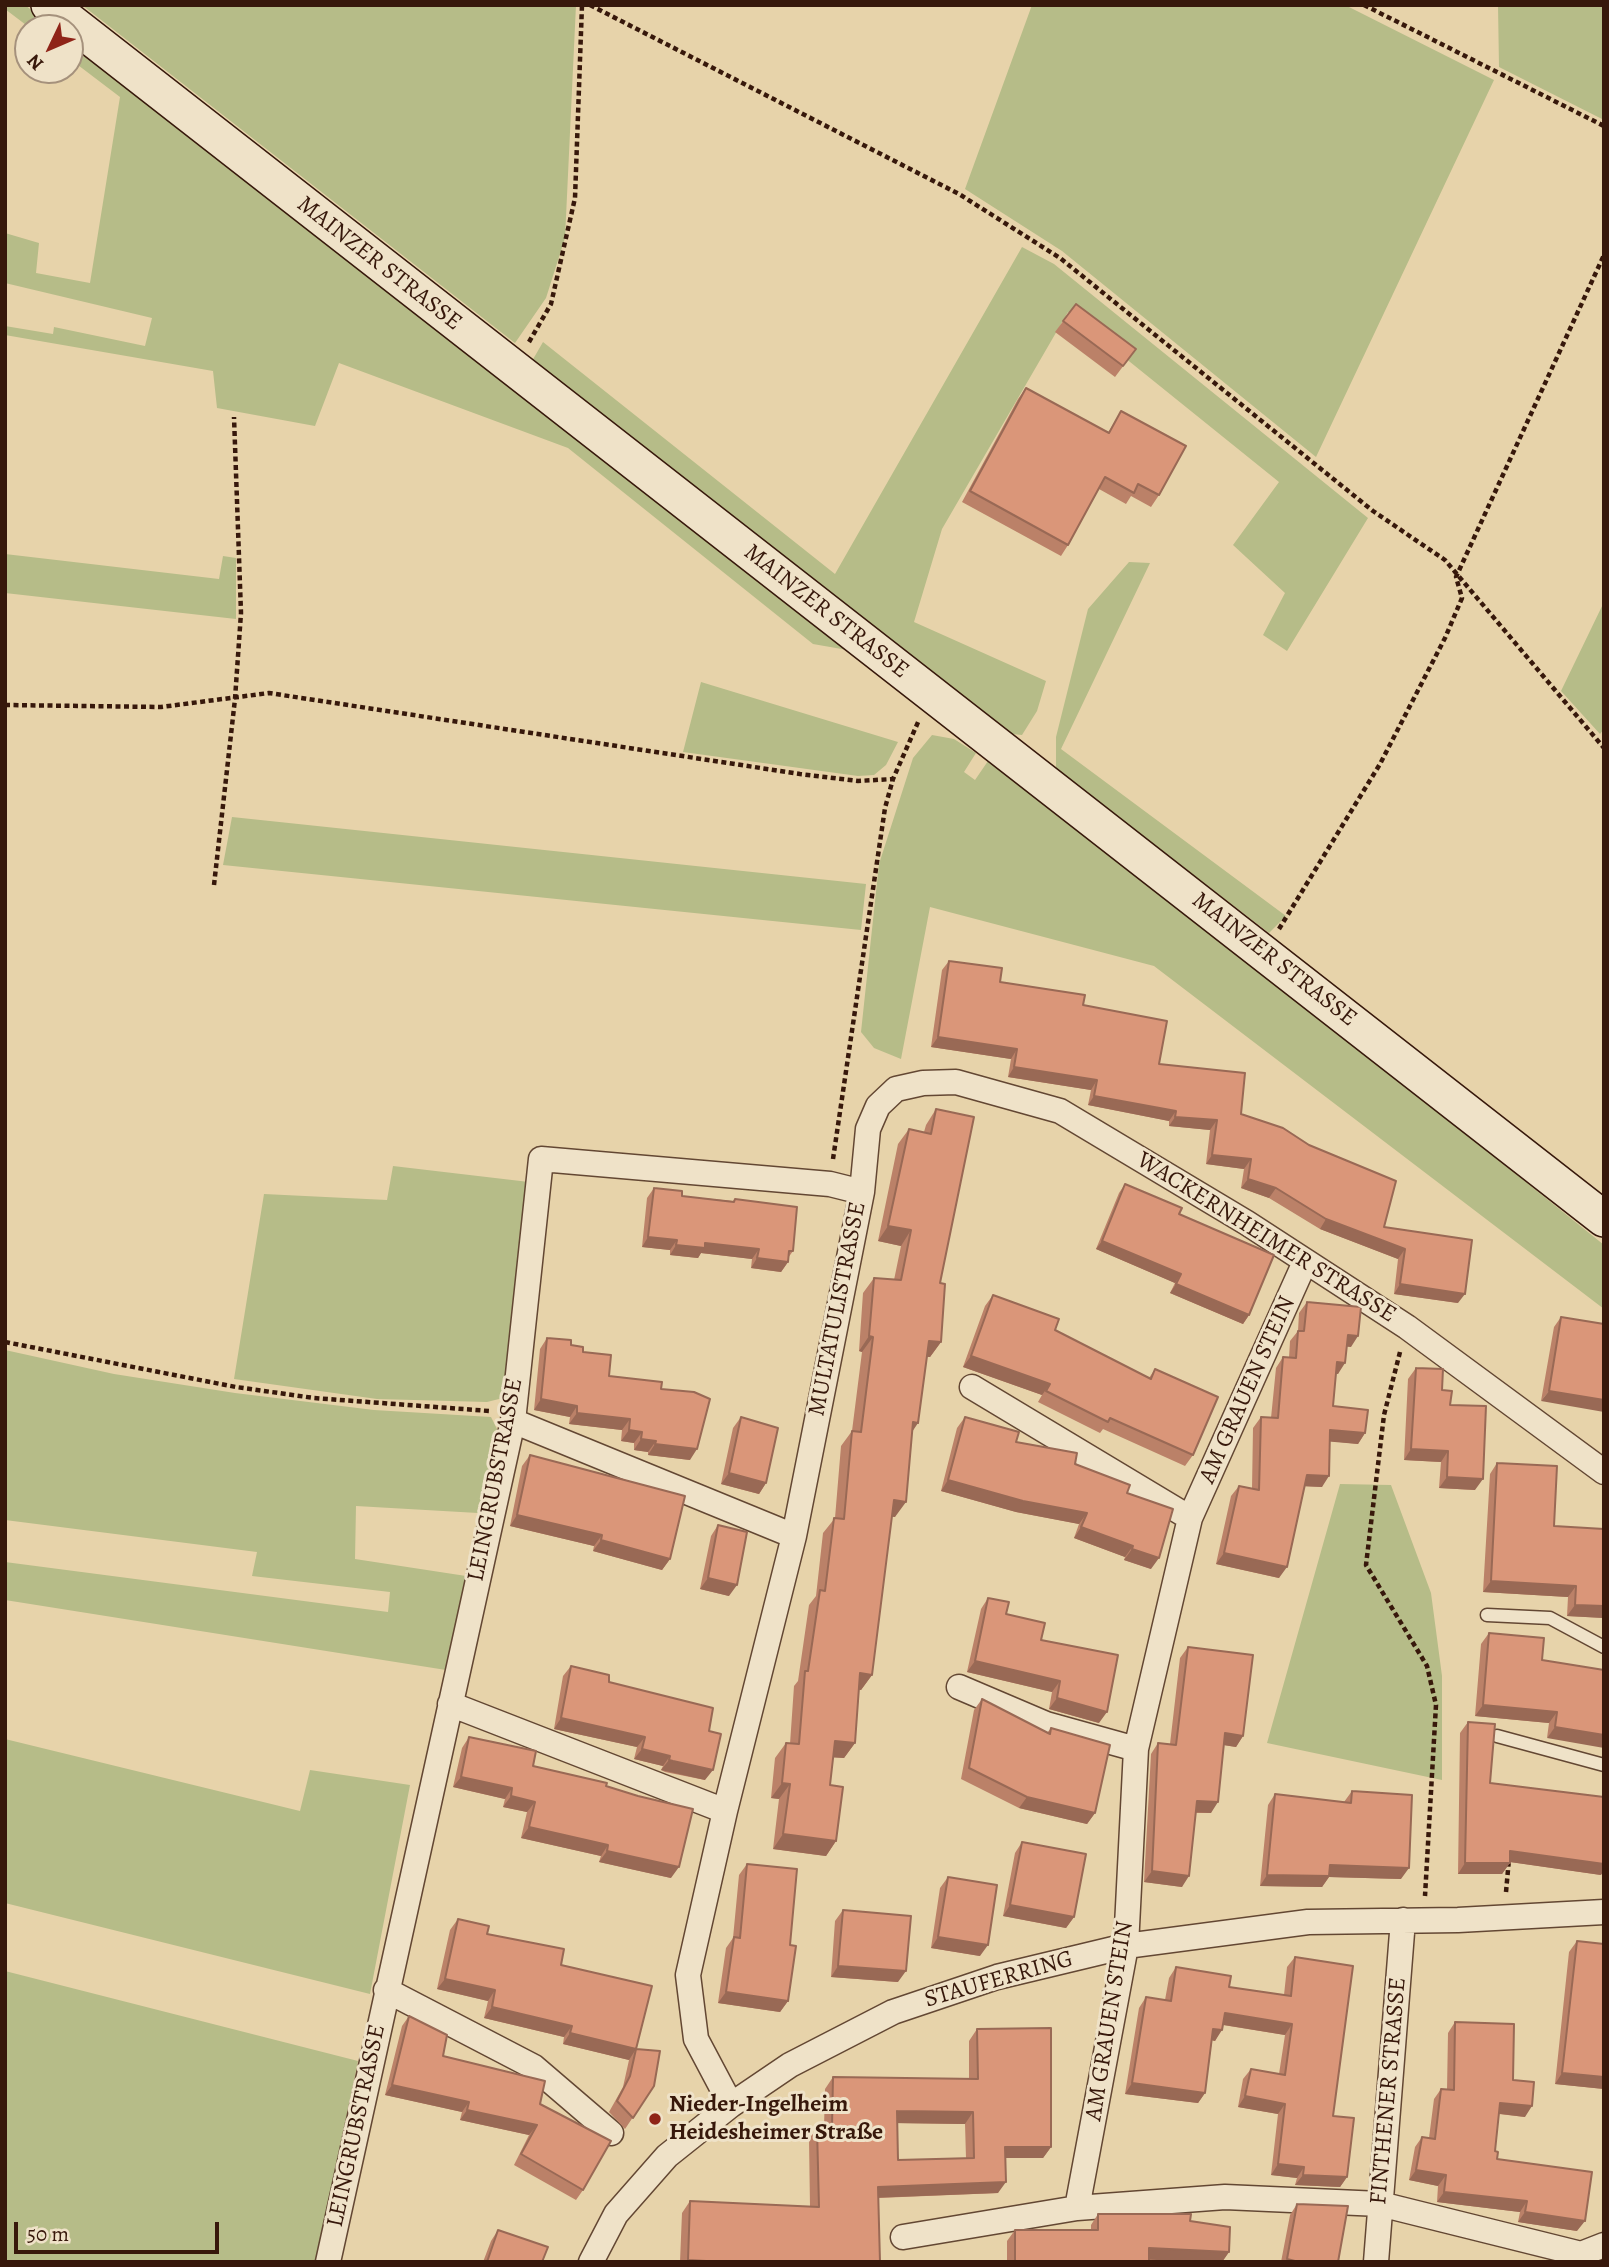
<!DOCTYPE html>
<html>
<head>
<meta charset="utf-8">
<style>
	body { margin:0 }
	#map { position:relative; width:1609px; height:2267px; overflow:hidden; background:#e7d3aa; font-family:Alegreya,serif }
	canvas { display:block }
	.frame { position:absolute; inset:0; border:7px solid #37180b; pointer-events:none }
	.north { position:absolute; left:14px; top:14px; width:70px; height:70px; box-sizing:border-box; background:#efe2c8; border:2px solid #a5917c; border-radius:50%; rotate:226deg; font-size:19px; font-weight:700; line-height:28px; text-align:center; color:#37180b }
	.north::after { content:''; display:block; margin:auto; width:24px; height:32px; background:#8f2418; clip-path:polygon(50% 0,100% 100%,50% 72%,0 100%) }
	.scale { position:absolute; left:14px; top:2222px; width:205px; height:32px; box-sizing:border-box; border:4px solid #37180b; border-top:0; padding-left:9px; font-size:21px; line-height:24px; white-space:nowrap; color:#37180b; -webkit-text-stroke:5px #efe2c8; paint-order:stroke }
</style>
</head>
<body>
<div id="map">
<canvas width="1609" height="2267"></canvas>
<div class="frame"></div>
<div class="north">N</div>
<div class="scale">50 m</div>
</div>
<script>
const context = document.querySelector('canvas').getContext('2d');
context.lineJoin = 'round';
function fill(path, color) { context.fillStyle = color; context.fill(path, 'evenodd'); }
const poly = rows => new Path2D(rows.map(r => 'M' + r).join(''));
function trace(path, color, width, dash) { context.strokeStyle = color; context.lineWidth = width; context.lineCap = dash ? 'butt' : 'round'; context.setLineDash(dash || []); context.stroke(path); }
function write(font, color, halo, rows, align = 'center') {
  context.font = font + ' Alegreya,serif'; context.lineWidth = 6; context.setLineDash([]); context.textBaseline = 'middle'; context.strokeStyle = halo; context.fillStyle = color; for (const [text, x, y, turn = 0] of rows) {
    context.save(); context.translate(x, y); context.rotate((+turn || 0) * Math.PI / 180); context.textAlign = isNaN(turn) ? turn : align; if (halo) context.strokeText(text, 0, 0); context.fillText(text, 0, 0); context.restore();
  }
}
const green = poly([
	[5,5,25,5,54,28,30,28,5,9],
	[82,5,576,5,565,238,546,298,515,343],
	[1032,5,1345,5,1494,80,1316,457,1062,251,965,189],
	[1498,5,1604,5,1604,120,1499,67],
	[70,40,853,651,813,644,568,448,339,363,315,426,217,408,213,371,5,335,5,326,53,334,54,327,145,346,152,318,5,283,5,233,39,243,36,273,90,283,120,97,70,59],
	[1022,247,1054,264,1368,518,1287,651,1263,635,1285,593,1233,545,1279,482,1068,312,942,529,914,622,1046,681,1037,711,1022,735,1012,734,532,361,543,342,835,574],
	[5,554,219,579,223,556,236,558,236,619,5,593],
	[1129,562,1150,563,1061,749,1286,916,1269,933,1056,769,1056,737,1088,609],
	[1604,602,1604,729,1600,734,1561,691],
	[701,682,898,742,886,765,874,775,858,776,683,752],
	[932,735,954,739,976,753,964,772,975,780,988,761,1254,963,1604,1245,1604,1309,1154,966,930,907,901,1059,874,1048,861,1032,879,864,913,758],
	[232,817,866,884,861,930,223,865],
	[393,1166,529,1182,503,1398,487,1402,377,1399,234,1379,264,1194,387,1200],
	[5,1350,114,1374,235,1393,374,1410,491,1417,499,1433,478,1513,356,1506,355,1559,466,1576,446,1670,5,1600,5,1562,388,1612,390,1592,252,1576,257,1552,5,1520],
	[1340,1484,1391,1485,1431,1593,1442,1676,1442,1780,1267,1743],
	[5,1739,300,1811,310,1770,410,1785,370,1994,5,1903],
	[5,1971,358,2061,316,2262,5,2262]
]);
const path = poly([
	[590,5,959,194,1060,258,1373,511,1445,560,1604,748],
	[1364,5,1604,126],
	[529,342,551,304,575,198,582,5],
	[5,705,161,707,269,693,800,774,858,781,893,779],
	[214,885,235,699,241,613,234,417],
	[1279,929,1380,764,1445,638,1462,598,1456,577,1604,255],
	[833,1159,885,808,893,779,919,720],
	[5,1342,236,1387,314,1398,489,1411],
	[1400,1352,1384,1415,1366,1565,1427,1666,1436,1705,1425,1896],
	[1506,1892,1509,1859]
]);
const service = poly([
	[1487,1615,1550,1618,1604,1647],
	[1497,1736,1604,1765]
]);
const minor = poly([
	[972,1387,1190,1518],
	[513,1421,794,1536],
	[959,1687,1046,1724,1136,1749],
	[450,1704,725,1811],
	[386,1990,534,2067,611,2133],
	[731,2105,696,2039,688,1975,725,1811,794,1536,862,1192,868,1129,878,1106,896,1089,923,1083,956,1082,1060,1111,1247,1223,1407,1327,1604,1472],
	[1077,2208,1126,1946,1136,1749,1190,1518,1305,1262],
	[903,2237,1077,2208,1225,2197,1380,2204,1581,2254,1604,2245],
	[328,2262,513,1421,541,1159,830,1184,862,1192],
	[591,2262,616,2214,667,2156,731,2105,790,2065,893,2012,997,1977,1126,1946,1308,1922,1458,1920,1604,1912],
	[1376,2262,1403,1920]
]);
const secondary = poly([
	[49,5,1604,1219]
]);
const wall = poly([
	[1076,304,1136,349,1115,377,1055,332],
	[1026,388,1108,433,1121,411,1159,495,1151,507,1131,496,1126,504,1099,489,1068,545,1061,556,962,502,1018,399],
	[949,961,1000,982,1083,1005,1159,1064,1241,1114,1384,1227,1458,1303,1394,1294,1398,1259,1320,1229,1269,1198,1241,1188,1244,1169,1206,1164,1210,1130,1169,1126,1169,1121,1088,1105,1091,1090,1008,1077,1011,1059,931,1047,942,970],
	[936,1109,941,1342,930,1357,927,1357,895,1517,892,1516,872,1675,861,1690,859,1690,855,1743,844,1758,833,1757,830,1785,836,1841,826,1856,773,1849,779,1799,771,1798,775,1758,786,1743,790,1744,794,1686,798,1681,809,1605,816,1596,823,1533,835,1518,841,1446,852,1431,862,1352,859,1351,863,1293,874,1278,894,1280,901,1246,878,1241,898,1144,909,1129,924,1132,926,1125],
	[1125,1184,1179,1214,1249,1315,1243,1324,1170,1293,1175,1283,1096,1249,1119,1193],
	[654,1188,682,1196,733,1201,735,1199,793,1251,788,1258,788,1262,781,1272,751,1268,752,1259,701,1253,698,1258,670,1255,670,1250,642,1247,647,1198],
	[993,1295,1055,1330,1149,1378,1155,1369,1193,1455,1185,1466,1103,1429,1100,1433,1038,1402,1042,1395,963,1367,985,1306],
	[1307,1302,1351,1347,1347,1346,1338,1374,1336,1373,1333,1406,1365,1433,1358,1444,1330,1441,1322,1487,1304,1486,1279,1578,1216,1564,1231,1496,1239,1486,1252,1489,1253,1428,1261,1417,1271,1418,1276,1368,1283,1357,1289,1358,1290,1341,1298,1331,1299,1313],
	[1561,1317,1604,1324,1541,1401,1554,1327],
	[547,1338,571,1345,583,1352,609,1376,661,1389,690,1460,648,1455,648,1452,634,1450,634,1443,621,1441,622,1430,569,1424,570,1417,534,1410,540,1349],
	[1416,1368,1442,1390,1450,1405,1475,1490,1439,1488,1441,1462,1404,1460,1408,1379],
	[741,1417,766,1483,759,1494,721,1484,733,1428],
	[965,1417,1016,1442,1075,1464,1127,1493,1151,1569,1124,1560,1125,1557,1074,1538,1079,1524,1016,1512,941,1491,957,1428],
	[530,1455,670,1559,662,1570,593,1551,594,1546,510,1526,522,1466],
	[1497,1463,1554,1526,1604,1618,1567,1616,1568,1597,1483,1592,1490,1474],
	[718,1525,729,1596,700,1589,711,1536],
	[988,1598,1006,1614,1041,1640,1099,1723,1049,1709,1052,1692,967,1672,981,1609],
	[1489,1633,1542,1660,1604,1670,1547,1738,1549,1723,1475,1716,1481,1644],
	[1188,1647,1243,1736,1236,1747,1224,1745,1211,1813,1196,1813,1182,1887,1144,1882,1151,1754,1158,1743,1170,1744,1180,1658],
	[571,1666,609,1682,709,1731,705,1780,665,1772,661,1770,663,1766,634,1759,637,1747,554,1729,563,1676],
	[982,1699,1047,1733,1051,1728,1095,1813,1087,1824,1019,1808,961,1779,974,1710],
	[1468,1722,1490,1783,1601,1875,1510,1862,1502,1874,1458,1874,1460,1733],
	[469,1737,533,1766,606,1786,671,1878,599,1862,601,1856,521,1838,527,1812,503,1807,505,1799,453,1787,462,1748],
	[1352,1791,1401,1879,1329,1877,1322,1887,1260,1886,1268,1805,1275,1794,1344,1802],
	[1022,1842,1074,1917,1066,1928,1003,1916,1015,1853],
	[747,1864,790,1945,788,2001,780,2012,718,2003,726,1948,733,1938,739,1875],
	[948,1877,980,1956,931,1948,940,1888],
	[843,1910,898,1982,831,1977,835,1921],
	[458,1919,487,1934,561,1965,636,2049,654,2086,625,2129,609,2112,623,2087,629,2060,563,2044,564,2037,484,2018,488,2001,437,1989,450,1930],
	[1577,1941,1604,1944,1604,2089,1555,2084,1569,1952],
	[1295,1957,1347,2177,1340,2187,1295,2185,1297,2178,1271,2175,1278,2114,1238,2107,1243,2079,1251,2069,1279,2074,1285,2035,1223,2025,1215,2041,1212,2040,1205,2093,1198,2103,1125,2094,1139,2008,1146,1997,1165,2000,1169,1978,1176,1967,1229,1987,1284,1995,1287,1967],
	[409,2016,443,2056,540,2104,583,2190,576,2200,514,2165,529,2135,460,2120,462,2112,385,2095,402,2026],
	[1455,2022,1513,2080,1525,2117,1499,2114,1495,2151,1497,2159,1577,2231,1518,2222,1520,2212,1437,2202,1438,2186,1409,2180,1415,2147,1422,2137,1429,2138,1434,2099,1441,2089,1447,2090,1448,2033],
	[977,2029,1051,2147,1043,2158,1006,2158,998,2193,878,2198,880,2262,680,2262,682,2213,690,2201,810,2207,809,2139,817,2128,824,2128,825,2089,833,2077,969,2079,969,2041],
	[898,2123,965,2124,966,2158,898,2160],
	[1297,2204,1338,2262,1281,2262,1290,2215],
	[1098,2214,1190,2221,1229,2252,1222,2262,1189,2262,1149,2260,1149,2262,1007,2262,1007,2241,1015,2230,1091,2230,1091,2225],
	[498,2230,542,2262,483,2262,491,2241]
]);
const shadedWall = poly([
	[938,1037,1017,1049,1011,1059,931,1047],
	[1014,1067,1097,1080,1091,1090,1008,1077],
	[1094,1096,1176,1111,1169,1121,1088,1105],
	[1175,1117,1217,1120,1210,1130,1169,1126],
	[1212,1155,1251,1159,1244,1169,1206,1164],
	[1248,1179,1276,1188,1269,1198,1241,1188],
	[1326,1219,1405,1249,1398,1259,1320,1229],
	[888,1226,911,1230,901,1246,878,1241],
	[648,1237,677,1240,670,1250,642,1247],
	[1102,1241,1181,1274,1175,1283,1096,1249],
	[705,1243,759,1249,752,1259,701,1253,698,1258,670,1255,676,1245],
	[757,1258,788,1262,781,1272,751,1268],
	[1176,1284,1249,1315,1243,1324,1170,1293],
	[1400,1284,1465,1294,1458,1303,1394,1294],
	[1348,1335,1358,1336,1351,1347,1340,1346],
	[869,1336,873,1337,862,1352,859,1351],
	[929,1341,941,1342,930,1357,918,1356],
	[971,1356,1050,1384,1042,1395,963,1367],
	[1337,1362,1345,1363,1338,1374,1329,1373],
	[1549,1391,1604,1400,1604,1412,1541,1401],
	[541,1399,577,1406,570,1417,534,1410],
	[577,1413,630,1419,622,1430,569,1424],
	[913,1422,918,1423,908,1438],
	[629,1430,642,1432,634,1443,621,1441],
	[1330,1430,1365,1433,1358,1444,1323,1441],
	[641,1439,656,1441,648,1452,634,1450],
	[655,1444,697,1449,690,1460,648,1455],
	[1411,1449,1448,1451,1441,1462,1404,1460],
	[729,1473,766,1483,759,1494,721,1484],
	[1307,1475,1329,1476,1322,1487,1299,1486],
	[1447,1477,1483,1479,1475,1490,1439,1488],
	[948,1480,1087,1513,1079,1524,1016,1512,941,1491],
	[894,1500,906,1502,895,1517,883,1516],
	[517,1515,602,1535,594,1546,510,1526],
	[1081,1527,1133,1546,1125,1557,1074,1538],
	[601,1540,670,1559,662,1570,593,1551],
	[1132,1549,1159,1558,1151,1569,1124,1560],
	[1224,1553,1287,1567,1279,1578,1216,1564],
	[708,1578,737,1585,729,1596,700,1589],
	[1491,1581,1576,1586,1568,1597,1483,1592],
	[1575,1605,1604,1606,1604,1618,1567,1616],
	[975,1661,1060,1681,1052,1692,967,1672],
	[860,1673,872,1675,861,1690,849,1688],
	[1057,1698,1107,1712,1099,1723,1049,1709],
	[1483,1705,1557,1712,1549,1723,1475,1716],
	[561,1718,645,1737,637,1747,554,1729],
	[1555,1727,1604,1735,1604,1748,1547,1738],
	[1225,1733,1243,1736,1236,1747,1217,1744],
	[835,1741,855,1743,844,1758,825,1757],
	[642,1749,670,1756,663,1766,634,1759],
	[669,1760,713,1770,705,1780,661,1770],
	[461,1777,512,1788,505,1799,453,1787],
	[782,1783,790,1784,779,1799,771,1798],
	[511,1796,535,1802,527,1812,503,1807],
	[1027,1797,1095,1813,1087,1824,1019,1808],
	[1197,1801,1218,1802,1211,1813,1189,1812],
	[529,1827,608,1845,601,1856,521,1838],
	[783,1834,836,1841,826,1856,773,1849],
	[607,1851,679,1867,671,1878,599,1862],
	[1510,1851,1604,1864,1604,1871,1601,1875,1503,1861],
	[1465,1863,1510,1863,1502,1874,1458,1874],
	[1330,1865,1409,1868,1401,1879,1329,1877,1322,1887,1260,1886,1267,1875],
	[1152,1871,1189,1876,1182,1887,1144,1882],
	[1010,1905,1074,1917,1066,1928,1003,1916],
	[938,1937,988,1945,980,1956,931,1948],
	[838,1966,906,1971,898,1982,831,1977],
	[445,1979,495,1990,488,2001,437,1989],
	[726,1992,788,2001,780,2012,718,2003],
	[492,2007,572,2026,564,2037,484,2018],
	[1225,2013,1292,2024,1285,2035,1218,2024],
	[1213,2029,1222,2030,1215,2041,1206,2039],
	[570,2033,636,2049,629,2060,563,2044],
	[1562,2073,1604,2077,1604,2089,1555,2084],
	[1132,2083,1205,2093,1198,2103,1125,2094],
	[392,2085,469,2102,462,2112,385,2095],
	[1245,2096,1285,2104,1278,2114,1238,2107],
	[1500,2103,1532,2106,1525,2117,1493,2113],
	[467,2110,537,2125,529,2135,460,2120],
	[897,2111,973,2112,965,2124,889,2123],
	[1005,2147,1051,2147,1043,2158,997,2158],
	[1278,2164,1304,2167,1297,2178,1271,2175],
	[1416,2170,1446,2175,1438,2186,1409,2180],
	[1303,2175,1347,2177,1340,2187,1295,2185],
	[1006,2182,998,2193,870,2198,878,2187],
	[1444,2192,1527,2201,1520,2212,1437,2202],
	[1525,2212,1585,2221,1577,2231,1518,2222],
	[1149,2248,1229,2252,1222,2262,1189,2262,1141,2259],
	[688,2260,724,2262,686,2262]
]);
const building = poly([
	[1076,304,1136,349,1123,366,1063,321,1076,304],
	[1026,388,1109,433,1121,411,1186,446,1159,495,1138,484,1134,493,1105,477,1068,545,970,491,1026,388],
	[949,961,1002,968,1000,982,1085,995,1083,1005,1167,1021,1159,1064,1245,1073,1241,1114,1283,1128,1309,1145,1396,1181,1384,1227,1472,1240,1465,1294,1400,1284,1405,1249,1326,1219,1276,1188,1248,1179,1251,1159,1212,1155,1217,1120,1175,1117,1176,1111,1094,1096,1097,1080,1014,1067,1017,1049,938,1037,949,961],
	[936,1109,974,1117,940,1283,945,1284,941,1342,929,1341,918,1423,913,1422,906,1502,894,1500,872,1675,860,1673,855,1743,835,1741,830,1785,843,1787,836,1841,783,1834,790,1784,782,1783,786,1743,799,1744,805,1671,808,1671,820,1590,825,1591,834,1518,844,1519,852,1431,861,1432,873,1337,869,1336,874,1278,901,1280,911,1230,888,1226,909,1129,931,1134,936,1109],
	[1125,1184,1182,1208,1179,1214,1274,1255,1249,1315,1176,1284,1181,1274,1102,1241,1125,1184],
	[654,1188,682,1191,682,1196,734,1202,735,1199,797,1207,793,1251,789,1251,788,1262,757,1258,759,1249,705,1243,705,1248,676,1245,677,1240,648,1237,654,1188],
	[993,1295,1059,1319,1055,1330,1151,1379,1155,1369,1218,1397,1193,1455,1110,1418,1108,1422,1046,1391,1050,1384,971,1356,993,1295],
	[1307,1302,1361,1307,1358,1336,1348,1335,1345,1363,1337,1362,1333,1406,1368,1410,1365,1433,1330,1430,1329,1476,1307,1475,1287,1567,1224,1553,1239,1486,1259,1490,1261,1417,1278,1418,1283,1357,1296,1358,1298,1331,1304,1331,1307,1302],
	[1561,1317,1604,1324,1604,1400,1549,1391,1561,1317],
	[547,1338,571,1340,571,1345,583,1347,583,1352,611,1355,609,1376,662,1382,661,1389,694,1392,710,1399,697,1449,655,1444,656,1441,641,1439,642,1432,629,1430,630,1419,577,1413,577,1406,541,1399,547,1338],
	[1416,1368,1443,1369,1442,1390,1452,1391,1450,1405,1486,1406,1483,1479,1447,1477,1448,1451,1411,1449,1416,1368],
	[741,1417,778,1428,766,1483,729,1473,741,1417],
	[965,1417,1019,1432,1016,1442,1077,1453,1075,1464,1130,1485,1127,1493,1173,1509,1159,1558,1132,1549,1133,1546,1081,1527,1087,1513,1023,1501,948,1480,965,1417],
	[530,1455,685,1496,670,1559,601,1540,602,1535,517,1515,530,1455],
	[1497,1463,1557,1466,1554,1526,1604,1529,1604,1606,1575,1605,1576,1586,1491,1581,1497,1463],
	[718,1525,747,1532,737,1585,708,1578,718,1525],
	[988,1598,1009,1602,1006,1614,1045,1623,1041,1640,1118,1655,1107,1712,1057,1698,1060,1681,975,1661,988,1598],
	[1489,1633,1544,1638,1542,1660,1604,1670,1604,1735,1555,1727,1557,1712,1483,1705,1489,1633],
	[1188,1647,1253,1655,1243,1736,1225,1733,1218,1802,1197,1801,1189,1876,1152,1871,1158,1743,1176,1745,1188,1647],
	[571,1666,609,1675,609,1682,713,1708,709,1731,721,1734,713,1770,673,1761,669,1760,670,1756,642,1749,645,1737,561,1718,571,1666],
	[982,1699,1050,1734,1051,1728,1110,1745,1095,1813,1027,1797,969,1768,982,1699],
	[1468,1722,1495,1724,1490,1783,1604,1797,1604,1864,1510,1851,1510,1863,1465,1863,1468,1722],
	[469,1737,536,1751,533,1766,607,1783,606,1786,638,1796,693,1809,679,1867,607,1851,608,1845,529,1827,535,1802,511,1796,512,1788,461,1777,469,1737],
	[1352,1791,1412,1795,1409,1868,1330,1865,1329,1876,1267,1875,1275,1794,1351,1803,1352,1791],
	[1022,1842,1086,1854,1074,1917,1010,1905,1022,1842],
	[747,1864,797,1869,790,1945,796,1946,788,2001,726,1992,734,1937,740,1938,747,1864],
	[948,1877,997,1885,988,1945,938,1937,948,1877],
	[843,1910,911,1916,906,1971,838,1966,843,1910],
	[458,1919,489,1926,487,1934,564,1949,561,1965,652,1986,636,2049,570,2033,572,2026,492,2007,495,1990,445,1979,458,1919],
	[1577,1941,1604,1944,1604,2077,1562,2073,1577,1941],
	[1295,1957,1353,1966,1333,2116,1354,2118,1347,2177,1303,2175,1304,2167,1278,2164,1285,2104,1245,2096,1251,2069,1285,2075,1292,2024,1225,2013,1222,2030,1213,2029,1205,2093,1132,2083,1146,1997,1171,2001,1176,1967,1231,1976,1229,1987,1291,1996,1295,1957],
	[409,2016,447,2035,443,2056,545,2081,540,2104,611,2141,583,2190,521,2154,537,2125,467,2110,469,2102,392,2085,409,2016],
	[1455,2022,1514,2024,1513,2080,1534,2082,1532,2106,1500,2103,1495,2151,1498,2152,1497,2159,1592,2172,1585,2221,1525,2212,1527,2201,1444,2192,1446,2175,1416,2170,1422,2137,1435,2139,1441,2089,1454,2090,1455,2022],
	[1051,2028,1051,2147,1005,2147,1006,2182,878,2187,880,2262,724,2262,688,2260,690,2201,819,2207,817,2128,832,2127,833,2077,978,2079,977,2029,1051,2028],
	[897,2111,973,2112,974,2158,898,2160,897,2111],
	[636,2049,660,2051,654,2086,633,2118,617,2101,630,2076,636,2049],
	[1297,2204,1348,2206,1338,2262,1299,2262,1287,2259,1297,2204],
	[1098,2214,1191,2214,1190,2221,1230,2227,1229,2252,1149,2248,1149,2262,1015,2262,1015,2230,1098,2230,1098,2214],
	[498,2230,548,2247,542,2262,487,2262,498,2230]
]);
const markers = [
	[655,2119,7,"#8f2418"]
];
const streetNames = [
	["MAINZER STRASSE",379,264,38],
	["MAINZER STRASSE",826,612,38],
	["MAINZER STRASSE",1274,960,38],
	["WACKERNHEIMER STRASSE",1266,1238,32],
	["MULTATULISTRASSE",838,1309,-79],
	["AM GRAUEN STEIN",1248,1390,-66],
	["LEINGRUBSTRASSE",496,1480,-79],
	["STAUFERRING",999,1980,-16],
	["AM GRAUEN STEIN",1110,2021,-81],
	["FINTHENER STRASSE",1389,2091,-85],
	["LEINGRUBSTRASSE",357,2126,-78]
];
const poiNames = [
	["Nieder-Ingelheim",669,2105],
	["Heidesheimer Straße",669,2133]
];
fill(green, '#b6bc88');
trace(service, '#634733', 15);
trace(minor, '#634733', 27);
trace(secondary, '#37180b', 38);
trace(path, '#37180b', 4.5, [5, 3.5]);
trace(service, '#efe2c8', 12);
trace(minor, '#efe2c8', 24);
trace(secondary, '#efe2c8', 35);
fill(wall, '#bb8168');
fill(shadedWall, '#996955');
fill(building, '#da9679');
trace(building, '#996955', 2);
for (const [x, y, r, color] of markers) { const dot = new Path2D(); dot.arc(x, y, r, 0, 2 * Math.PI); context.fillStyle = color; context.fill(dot); trace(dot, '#efe2c8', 2.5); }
write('24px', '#37180b', '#efe2c8', streetNames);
write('bold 24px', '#37180b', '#efe2c8', poiNames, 'left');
</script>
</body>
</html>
